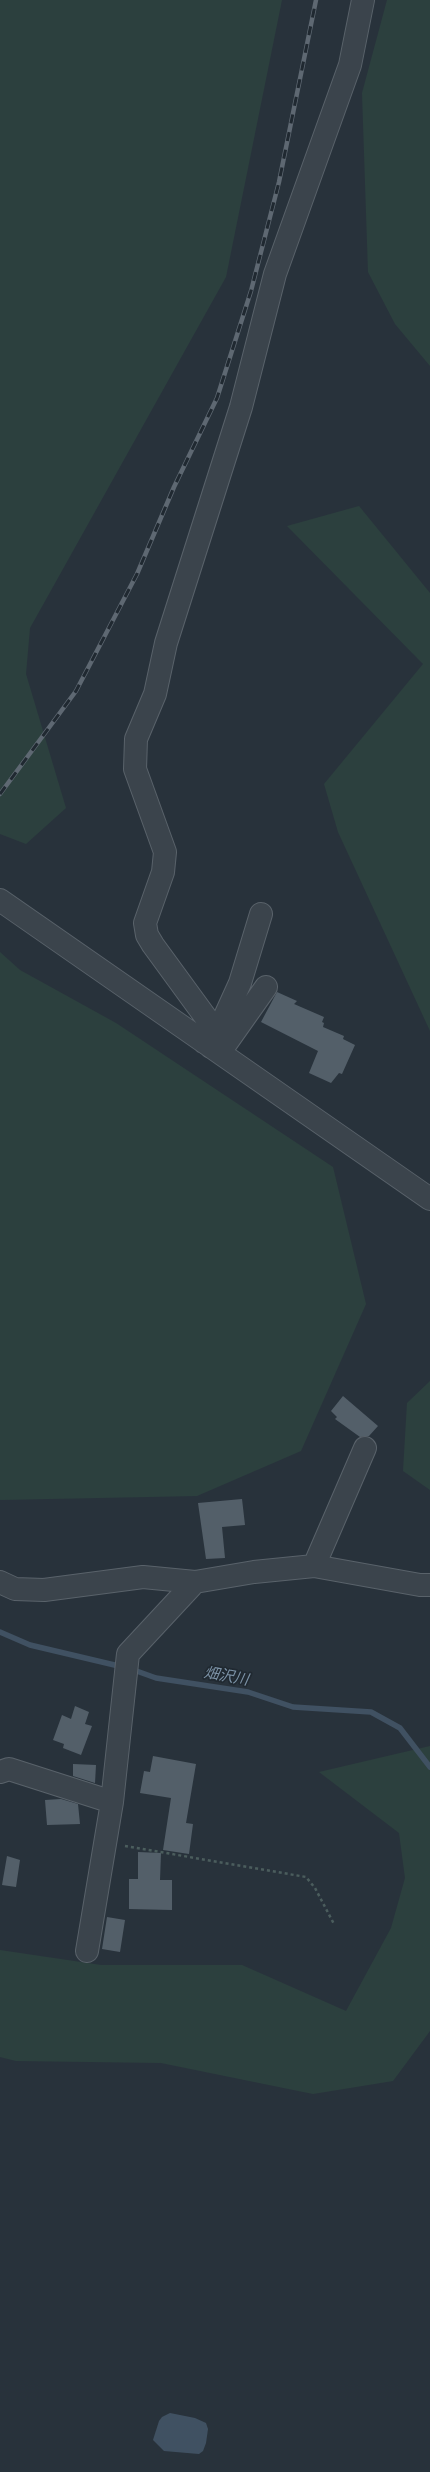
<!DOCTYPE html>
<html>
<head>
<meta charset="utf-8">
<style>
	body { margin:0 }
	canvas { display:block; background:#28323b }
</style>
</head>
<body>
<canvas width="430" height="2472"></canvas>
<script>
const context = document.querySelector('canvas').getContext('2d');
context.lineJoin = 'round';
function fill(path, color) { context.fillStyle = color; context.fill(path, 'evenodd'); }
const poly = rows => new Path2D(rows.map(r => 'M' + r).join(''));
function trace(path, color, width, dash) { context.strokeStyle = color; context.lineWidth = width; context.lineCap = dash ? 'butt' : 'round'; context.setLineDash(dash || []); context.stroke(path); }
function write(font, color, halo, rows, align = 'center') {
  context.font = font + ' "DejaVu Sans","Noto Sans JP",sans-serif'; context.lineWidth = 3.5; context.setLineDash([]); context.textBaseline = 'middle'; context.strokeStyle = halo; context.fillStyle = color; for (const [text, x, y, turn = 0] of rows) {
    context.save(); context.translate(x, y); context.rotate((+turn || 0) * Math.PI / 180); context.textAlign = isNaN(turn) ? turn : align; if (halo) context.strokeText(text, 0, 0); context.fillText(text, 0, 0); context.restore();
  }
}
const green = poly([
	[0,0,282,0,226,277,30,628,26,674,66,808,26,844,0,834],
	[387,0,430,0,430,366,395,324,368,272,362,93],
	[359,506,430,593,430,1031,338,832,324,784,423,664,287,526],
	[0,952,20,970,116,1023,333,1167,366,1304,301,1451,197,1496,0,1500],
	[430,1381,430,1490,403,1471,407,1403],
	[430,1746,430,2031,393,2081,313,2094,161,2063,16,2061,0,2057,0,1950,101,1965,242,1965,346,2011,391,1928,405,1878,399,1833,319,1772]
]);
const water = poly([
	[170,2413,195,2418,206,2423,208,2429,206,2443,203,2451,199,2454,164,2451,153,2440,159,2421,162,2417]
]);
const stream = poly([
	[0,1632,30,1645,123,1667],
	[131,1669,156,1678,248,1692,293,1707,371,1712,400,1728,430,1767]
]);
const building = poly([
	[277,992,297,1001,294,1004,324,1017,322,1022,324,1023,323,1027,344,1036,343,1039,355,1045,342,1074,339,1073,331,1083,309,1073,318,1051,261,1022],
	[343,1396,378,1426,369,1436,360,1437,335,1419,337,1417,331,1411],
	[242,1499,245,1525,222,1527,225,1558,206,1559,198,1503],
	[75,1706,89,1712,85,1724,92,1726,81,1755,63,1748,64,1744,53,1740,62,1715,71,1719],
	[153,1756,196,1764,186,1823,193,1824,189,1854,163,1850,171,1798,140,1793,144,1771,150,1772],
	[73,1764,96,1765,95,1783,73,1776],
	[61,1799,78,1804,80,1824,47,1825,45,1800],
	[138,1852,161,1853,160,1880,172,1880,172,1910,129,1909,129,1879,138,1879],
	[7,1856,20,1860,16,1887,2,1885],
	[107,1917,125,1920,120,1952,102,1949]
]);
const path = poly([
	[125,1846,306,1877,315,1888,334,1924]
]);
const minor = poly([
	[0,900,430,1199],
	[204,1042,210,1025,207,1019,153,945,147,935,145,923,163,872,165,852,135,769,136,739,155,694,166,643,241,407,275,274,350,65,363,0],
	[211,1047,240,983,261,914],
	[220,1052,266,987],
	[314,1566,365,1448],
	[0,1582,15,1589,44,1590,143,1577,195,1582,254,1572,314,1566,420,1585,430,1585],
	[0,1772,9,1769,112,1802],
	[87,1951,112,1802,128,1654,195,1582]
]);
const rail = poly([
	[0,794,76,691,137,574,174,487,217,398,251,291,279,182,316,0]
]);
const waterNames = [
	["畑沢川",226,1677,10]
];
fill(green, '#2c403e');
fill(water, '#405162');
trace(stream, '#405162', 5.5);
fill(building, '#535f69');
trace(minor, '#59626a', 24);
trace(path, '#4b5d5d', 2.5, [3, 3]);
trace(minor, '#3b444c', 22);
trace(rail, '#5e6872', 4.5);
trace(rail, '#202931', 3, [9]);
write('italic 15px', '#7c92a6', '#202931', waterNames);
</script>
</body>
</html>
